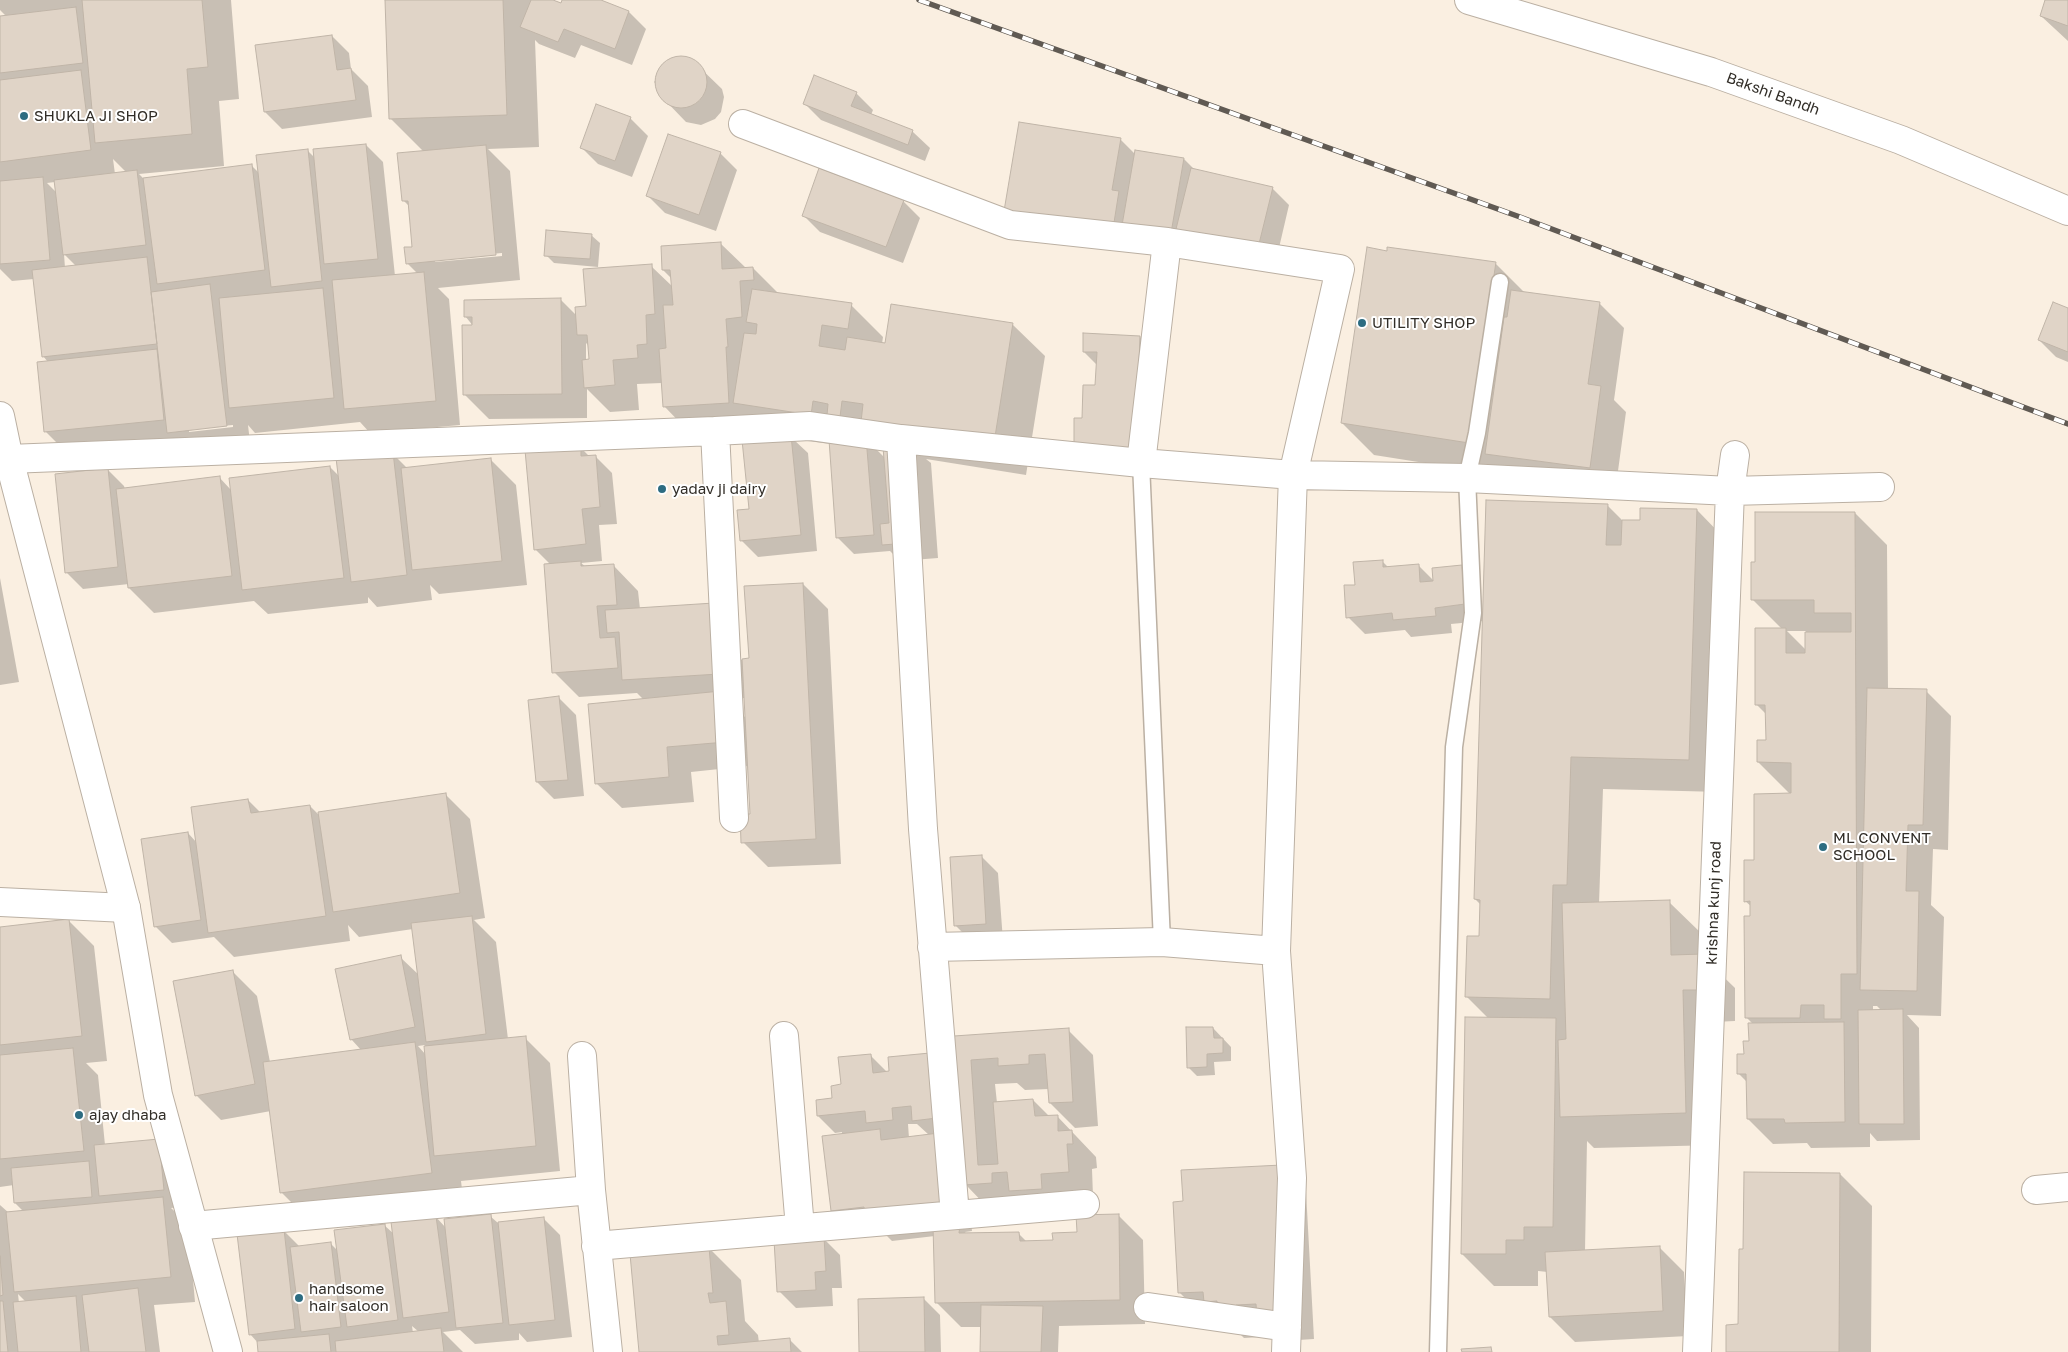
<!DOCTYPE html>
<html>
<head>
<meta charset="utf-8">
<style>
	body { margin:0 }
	canvas { display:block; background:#faefe1 }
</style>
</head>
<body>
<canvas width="2068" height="1352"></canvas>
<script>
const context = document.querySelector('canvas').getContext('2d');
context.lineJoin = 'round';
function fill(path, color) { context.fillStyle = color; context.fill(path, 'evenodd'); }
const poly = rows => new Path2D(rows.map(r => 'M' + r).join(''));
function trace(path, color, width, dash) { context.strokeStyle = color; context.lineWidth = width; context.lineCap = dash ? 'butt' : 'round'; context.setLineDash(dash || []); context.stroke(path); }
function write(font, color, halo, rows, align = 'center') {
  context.font = font + ' "Golos Text",sans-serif'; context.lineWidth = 4; context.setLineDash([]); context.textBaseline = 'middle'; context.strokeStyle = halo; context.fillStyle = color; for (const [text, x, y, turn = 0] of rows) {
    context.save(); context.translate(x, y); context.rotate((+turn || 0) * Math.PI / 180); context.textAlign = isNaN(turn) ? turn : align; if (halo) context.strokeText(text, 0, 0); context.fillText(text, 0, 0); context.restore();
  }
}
const shadow = poly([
	[0,0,231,0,239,99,219,101,224,166,139,174,144,179,251,165,259,173,307,150,315,158,366,145,383,162,395,276,418,274,407,263,413,248,410,207,403,200,424,152,390,118,387,0,549,0,561,5,563,0,597,0,629,12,646,29,632,65,581,45,575,58,539,44,535,40,539,147,488,149,510,171,520,280,438,288,449,299,460,425,370,433,360,422,255,433,248,425,251,451,71,457,46,432,48,362,43,356,34,279,12,281,0,269,0,17,6,16,0,10],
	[113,159,127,173,115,174],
	[55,182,57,193,47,183],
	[502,253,502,256,435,262,435,259],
	[64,254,76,266,65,268],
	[233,425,233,427,189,432,189,429],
	[2047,0,2068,0,2068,41,2041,16],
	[332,36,349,53,351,69,368,86,372,117,282,129,265,112],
	[674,58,692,60,722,89,724,97,721,112,715,119,701,125,686,122,658,93,655,84,661,68,667,62],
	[856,93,873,110,871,115,913,132,930,148,925,161,821,120,804,103],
	[597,106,631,119,648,136,632,177,598,164,581,147],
	[1121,140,1135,154,1184,159,1196,171,1272,188,1289,205,1275,265,1139,247,1138,253,1031,235],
	[720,153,737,170,716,231,665,213,648,196],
	[903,201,920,218,903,263,820,232,803,215],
	[591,235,600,243,598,267,554,263,546,255],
	[720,243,746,268,753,268,778,293,851,305,883,337,882,344,1012,324,1045,356,1026,475,926,459,931,463,938,558,900,561,890,551,854,554,837,537,830,444,793,439,808,453,817,551,758,557,741,540,750,510,744,441,689,432,664,406,662,383,637,384,639,410,610,412,587,389,587,418,489,419,464,394,474,327,465,316,561,300,577,316,651,266,673,287,672,279,663,270],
	[586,343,589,346,591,361,586,361],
	[872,445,884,448,885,458],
	[1388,252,1495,263,1525,293,1599,303,1624,328,1614,400,1626,412,1615,493,1374,455,1342,423],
	[2068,309,2068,362,2056,357,2039,340],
	[1140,337,1157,354,1153,464,1076,419,1083,419,1097,387,1097,365,1084,352],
	[580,447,590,457,595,456,612,473,617,524,599,525,602,561,581,563,586,567,613,565,638,591,640,609,738,629,741,660,750,660,803,584,828,609,841,864,768,867,743,842,751,815,748,766,691,772,694,802,622,808,596,783,644,700,637,693,579,697,554,672,550,564,535,549],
	[745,698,746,718,727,699],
	[392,453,408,469,491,460,516,485,527,585,439,594,430,585,432,600,377,607,368,597,368,603,268,614,254,601,154,613,129,588,129,584,83,589,66,572,107,469,124,486,125,489,219,477,231,490,330,467,340,477],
	[1607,505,1623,521,1641,521,1697,510,1729,543,1721,792,1603,789,1599,904,1669,902,1702,934,1702,956,1735,988,1735,1021,1714,1022,1718,1145,1594,1148,1587,1141,1585,1251,1659,1247,1684,1272,1688,1336,1575,1342,1550,1317,1548,1272,1538,1271,1538,1286,1494,1286,1462,1254,1488,1018,1466,996,1480,937,1481,905,1475,899,1483,621,1451,624,1452,633,1411,637,1405,630,1365,634,1348,617,1356,586,1382,561,1389,568,1418,565,1434,581,1462,566,1479,583,1482,621,1483,621],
	[1855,513,1887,545,1888,690,1926,691,1951,716,1948,850,1933,849,1931,905,1944,917,1941,1016,1907,1015,1919,1028,1920,1140,1877,1141,1870,1133,1870,1147,1811,1148,1807,1143,1773,1144,1748,1119,1748,1083,1738,1073,1750,1042,1753,1024,1746,1017,1752,907,1745,901,1755,861,1791,795,1758,762,1767,741,1767,715,1756,704,1782,629,1752,599,1756,563],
	[1787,631,1806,631,1806,650],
	[1873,1006,1877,1006,1882,1011,1873,1011],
	[0,578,19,682,0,685],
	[559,698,576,715,584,796,554,799,537,782],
	[445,794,470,819,485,918,474,920,496,942,508,1039,525,1038,550,1063,560,1171,461,1181,464,1205,313,1224,281,1192,271,1111,221,1120,196,1095,232,971,257,996,270,1062,361,1050,351,1039,400,957,419,975,413,929,359,937,348,925,350,941,234,957,214,937,172,943,155,926,188,833,197,843,248,800,261,813,310,806,320,816],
	[425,1045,426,1055,418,1046],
	[981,856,998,873,1003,941,973,943,956,926,951,858],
	[69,921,94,946,107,1061,86,1063,98,1075,105,1145,158,1140,180,1207,171,1208,188,1224,195,1302,154,1305,160,1352,0,1352,0,1205,9,1213,24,1212,15,1203,14,1185,0,1187,0,928],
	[18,1294,26,1302,19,1303],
	[1213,1028,1231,1047,1231,1061,1214,1062,1215,1075,1197,1076,1189,1068],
	[1068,1030,1093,1055,1098,1126,1075,1128,1050,1103,1049,1089,1025,1090,1017,1083,995,1084,997,1103,1033,1100,1049,1116,1057,1116,1096,1157,1097,1168,1092,1169,1093,1196,990,1210,967,1186,972,1231,965,1232,967,1235,1019,1234,1027,1242,1054,1241,1078,1234,1118,1215,1143,1240,1145,1324,1059,1326,1058,1352,981,1352,981,1327,961,1327,936,1302,935,1236,892,1241,883,1232,857,1235,832,1210,842,1132,835,1133,818,1116,870,1055,888,1073,947,1071,955,1037],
	[908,1124,917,1124,929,1135,909,1138],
	[1281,1166,1306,1191,1314,1339,1283,1341,1271,1329,1262,1337,1244,1338,1232,1326,1204,1317,1179,1292,1184,1203],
	[1840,1174,1872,1206,1871,1352,1727,1352,1739,1326,1745,1250],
	[490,1216,498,1223,543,1218,560,1235,572,1337,527,1342,519,1333,519,1340,475,1344,460,1330,443,1332,463,1352,259,1352,258,1343,250,1334,283,1230,300,1247,330,1243,338,1251,384,1225,394,1234,436,1217,446,1228],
	[412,1326,419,1332,413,1333],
	[823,1238,840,1255,842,1288,832,1288,833,1306,796,1308,779,1291],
	[709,1248,741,1280,745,1321,758,1335,759,1343,790,1340,802,1352,641,1352],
	[923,1298,940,1315,941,1352,860,1352]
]);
const building = poly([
	[82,0,202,0,208,67,187,69,192,134,95,143,82,0],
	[385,0,503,0,507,115,389,119,385,0],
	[531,0,553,0,561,3,562,0,601,0,629,11,615,49,564,29,558,42,520,27,531,0],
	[2045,0,2068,0,2068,26,2040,16,2045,0],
	[76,7,83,63,0,73,0,16,76,7],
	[332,35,337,70,351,68,356,100,264,112,255,45,332,35],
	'655 82a26 26 0 1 1 52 0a26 26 0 1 1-52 0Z',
	[81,70,91,150,0,162,0,80,81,70],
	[814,75,857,92,851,106,913,130,908,145,803,104,814,75],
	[596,104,631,117,615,161,580,148,596,104],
	[1019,122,1121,138,1112,190,1119,191,1113,229,1004,211,1019,122],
	[668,134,721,152,699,215,646,196,668,134],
	[366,144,378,259,324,264,313,149,366,144],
	[486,145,496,255,406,264,404,247,412,247,408,201,402,201,397,153,486,145],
	[308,149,322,281,271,287,256,155,308,149],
	[1135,150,1184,158,1170,239,1121,231,1135,150],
	[252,164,265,270,157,284,143,178,252,164],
	[819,168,904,200,886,247,802,216,819,168],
	[1191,168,1273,187,1258,248,1176,229,1191,168],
	[137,170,146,245,63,255,54,180,137,170],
	[43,177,50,260,0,264,0,181,43,177],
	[546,230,592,234,590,259,544,256,546,230],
	[721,242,722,269,753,267,754,280,740,281,742,317,726,319,728,347,726,347,729,403,663,407,659,349,666,348,663,305,673,305,670,270,662,270,661,246,721,242],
	[1367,247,1387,251,1387,247,1496,262,1469,443,1341,423,1367,247],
	[147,257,157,344,42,357,32,270,147,257],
	[652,264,655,314,646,315,647,344,637,345,638,358,613,360,615,385,584,388,582,360,589,359,587,335,577,335,575,307,586,306,583,269,652,264],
	[424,272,436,401,344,409,332,280,424,272],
	[210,284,227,426,167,433,151,292,210,284],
	[323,288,334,398,229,408,219,298,323,288],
	[752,289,852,303,848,329,822,325,819,346,845,350,847,337,885,343,891,304,1013,323,994,443,861,422,863,404,842,401,840,417,827,415,828,404,813,401,811,415,733,403,744,333,756,334,757,324,746,322,752,289],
	[1511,290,1600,302,1588,384,1601,386,1590,468,1485,454,1504,317,1507,317,1511,290],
	[561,298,562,394,463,395,462,325,472,325,472,317,464,317,464,300,561,298],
	[2053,302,2068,308,2068,352,2038,340,2053,302],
	[1083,333,1140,336,1136,448,1074,446,1074,418,1082,418,1083,385,1095,385,1097,352,1083,352,1083,333],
	[157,349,164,420,44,432,37,362,157,349],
	[791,435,801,535,740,541,737,510,749,509,742,440,791,435],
	[866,437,874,535,836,538,829,440,866,437],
	[581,445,581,456,596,455,600,507,582,509,586,544,534,550,525,450,581,445],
	[914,445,921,542,882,545,880,524,889,523,883,447,914,445],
	[393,452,407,575,351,582,336,458,393,452],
	[491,458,502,561,412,570,401,468,491,458],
	[330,466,344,578,242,590,229,478,330,466],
	[108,468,118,567,65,573,55,474,108,468],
	[220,476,232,576,128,588,116,489,220,476],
	[1486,500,1608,504,1606,545,1621,545,1622,520,1640,520,1640,508,1697,509,1689,760,1571,757,1567,885,1553,885,1550,999,1465,997,1467,936,1479,936,1480,900,1474,899,1486,500],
	[1755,512,1855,512,1857,974,1841,974,1841,1019,1824,1019,1824,1005,1801,1005,1800,1018,1745,1018,1744,916,1750,916,1750,901,1744,902,1744,860,1754,860,1754,794,1791,793,1791,763,1757,762,1757,740,1766,740,1765,705,1755,705,1755,628,1786,628,1786,653,1805,653,1805,632,1851,632,1851,613,1814,613,1814,600,1751,600,1751,562,1755,562,1755,512],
	[1383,560,1383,567,1419,564,1420,582,1433,581,1432,568,1462,565,1465,604,1435,608,1436,616,1393,620,1392,613,1346,618,1344,585,1355,585,1353,562,1383,560],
	[581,561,581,566,614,564,617,605,597,606,600,638,615,637,618,668,552,673,544,564,581,561],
	[803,583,816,839,741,843,740,814,750,814,742,659,749,658,744,586,803,583],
	[714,603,719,674,622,680,619,632,607,633,605,610,714,603],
	[1867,688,1927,689,1923,825,1908,825,1906,891,1919,891,1917,991,1860,990,1867,688],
	[721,691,726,742,667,747,669,777,595,784,588,704,721,691],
	[559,696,568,780,536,782,528,700,559,696],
	[446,793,460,893,333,912,318,812,446,793],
	[248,799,251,813,310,805,326,916,208,933,191,807,248,799],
	[188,832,201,920,154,927,141,839,188,832],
	[982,855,986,924,954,926,950,857,982,855],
	[1670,900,1671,955,1703,954,1703,990,1683,990,1686,1113,1560,1117,1558,1040,1566,1039,1562,903,1670,900],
	[472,916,486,1034,426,1042,411,923,472,916],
	[69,919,82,1036,0,1045,0,927,69,919],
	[401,955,415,1027,350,1040,335,969,401,955],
	[233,970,255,1084,195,1096,173,981,233,970],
	[1903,1009,1904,1124,1859,1124,1858,1010,1903,1009],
	[1465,1017,1556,1018,1553,1227,1524,1227,1524,1240,1506,1240,1506,1254,1461,1254,1465,1017],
	[1844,1022,1845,1122,1785,1123,1784,1119,1747,1119,1746,1074,1737,1074,1737,1054,1744,1054,1743,1041,1749,1041,1748,1023,1844,1022],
	[1186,1027,1213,1027,1214,1038,1223,1038,1223,1053,1207,1054,1207,1067,1187,1068,1186,1027],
	[1069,1028,1073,1102,1049,1103,1045,1054,1029,1055,1029,1064,998,1066,998,1058,971,1060,978,1165,998,1164,993,1102,1033,1099,1035,1116,1058,1115,1058,1131,1072,1130,1073,1144,1067,1144,1069,1172,1041,1174,1042,1189,1009,1191,1007,1172,992,1173,992,1183,964,1185,954,1036,1069,1028],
	[526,1036,536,1146,434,1156,424,1046,526,1036],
	[415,1042,432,1173,280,1193,263,1062,415,1042],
	[73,1048,84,1151,0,1159,0,1055,73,1048],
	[930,1053,937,1118,912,1121,911,1106,892,1108,893,1120,866,1123,865,1111,817,1116,816,1100,832,1098,831,1086,841,1084,838,1057,871,1054,873,1073,889,1071,888,1057,930,1053],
	[880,1129,881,1140,939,1133,947,1207,866,1217,864,1207,831,1211,822,1136,880,1129],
	[159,1139,164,1190,99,1196,94,1145,159,1139],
	[89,1161,92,1197,14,1203,11,1168,89,1161],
	[1282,1165,1289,1314,1257,1317,1256,1304,1236,1305,1237,1313,1218,1314,1217,1301,1204,1302,1203,1292,1178,1293,1173,1202,1183,1201,1181,1170,1282,1165],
	[1744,1172,1840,1173,1839,1352,1726,1352,1726,1325,1738,1324,1739,1249,1743,1249,1744,1172],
	[163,1197,171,1277,14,1292,6,1212,163,1197],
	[491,1214,503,1323,456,1328,444,1219,491,1214],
	[1119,1214,1120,1300,935,1303,933,1226,960,1225,959,1233,1019,1232,1020,1241,1053,1240,1052,1233,1077,1232,1076,1215,1119,1214],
	[436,1216,449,1312,403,1318,391,1222,436,1216],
	[544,1217,555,1320,509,1325,498,1222,544,1217],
	[385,1224,398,1320,347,1327,334,1230,385,1224],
	[284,1229,295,1329,249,1335,237,1234,284,1229],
	[824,1237,826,1271,815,1272,816,1290,777,1292,774,1240,824,1237],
	[331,1242,341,1327,301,1332,290,1247,331,1242],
	[1660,1246,1663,1311,1549,1317,1545,1252,1660,1246],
	[709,1247,713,1293,708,1293,710,1303,726,1301,729,1335,717,1336,718,1345,790,1338,791,1352,639,1352,630,1254,709,1247],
	[0,1256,3,1295,0,1296,0,1256],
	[138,1288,146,1352,89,1352,82,1295,138,1288],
	[76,1296,81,1352,18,1352,13,1302,76,1296],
	[924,1297,925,1352,859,1352,858,1299,924,1297],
	[0,1301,3,1301,8,1352,0,1352,0,1301],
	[981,1305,1043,1306,1041,1352,980,1352,981,1305],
	[441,1328,444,1352,336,1352,335,1341,441,1328],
	[329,1334,331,1352,258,1352,257,1341,329,1334],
	[1491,1347,1492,1352,1462,1352,1461,1349,1491,1347]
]);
const service = poly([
	[1141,463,1162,942],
	[1438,1352,1454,747,1473,613,1467,478,1477,433,1500,282]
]);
const minor = poly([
	[743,124,1010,225,1167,242,1340,269,1293,475,1276,951,1292,1178,1286,1352],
	[715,431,810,426,901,439,1141,463,1293,475,1467,478,1730,491,1880,487],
	[901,439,923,829,955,1215],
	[9,459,715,431,734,818],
	[1141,463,1167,242],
	[0,902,126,908],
	[932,947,1162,942,1276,951],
	[784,1036,800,1228],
	[582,1056,591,1190,608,1352],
	[2036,1190,2068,1187],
	[193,1226,591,1190],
	[596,1246,1085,1204],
	[1148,1307,1287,1327],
	[1697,1352,1730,491,1735,455]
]);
const tertiary = poly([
	[0,416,9,459,126,908,158,1095,228,1352]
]);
const secondary = poly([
	[1469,0,1711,72,1901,140,2068,211]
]);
const rail = poly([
	[919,0,1520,217,2068,424]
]);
const markers = [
	[24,116,5,"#2d6c81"],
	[1362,323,5,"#2d6c81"],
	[662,489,5,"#2d6c81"],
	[1823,847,5,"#2d6c81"],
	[79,1115,5,"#2d6c81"],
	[299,1298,5,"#2d6c81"]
];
const streetNames = [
	["Bakshi Bandh",1773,94,20],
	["krishna kunj road",1714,903,-88]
];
const poiNames = [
	["SHUKLA JI SHOP",34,116],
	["UTILITY SHOP",1372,323],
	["yadav ji dairy",672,489],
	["ML CONVENT",1833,838],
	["SCHOOL",1833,855],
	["ajay dhaba",89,1115],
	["handsome",309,1289],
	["hair saloon",309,1306]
];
fill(shadow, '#0003');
fill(building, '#e0d4c7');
trace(building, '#c0b5a8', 1);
trace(service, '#bbb0a3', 19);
trace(minor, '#bbb0a3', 30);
trace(tertiary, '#bbb0a3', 30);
trace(secondary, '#bbb0a3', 30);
trace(service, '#fff', 16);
trace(minor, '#fff', 28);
trace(tertiary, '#fff', 28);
trace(secondary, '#fff', 28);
trace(rail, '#605a53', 5.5);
trace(rail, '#fff', 4, [11]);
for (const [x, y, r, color] of markers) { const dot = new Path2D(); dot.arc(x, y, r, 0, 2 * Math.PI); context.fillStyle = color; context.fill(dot); trace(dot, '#fff', 2); }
write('15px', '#312d27', '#fff', streetNames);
write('15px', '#312d27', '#fff', poiNames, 'left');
</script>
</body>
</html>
